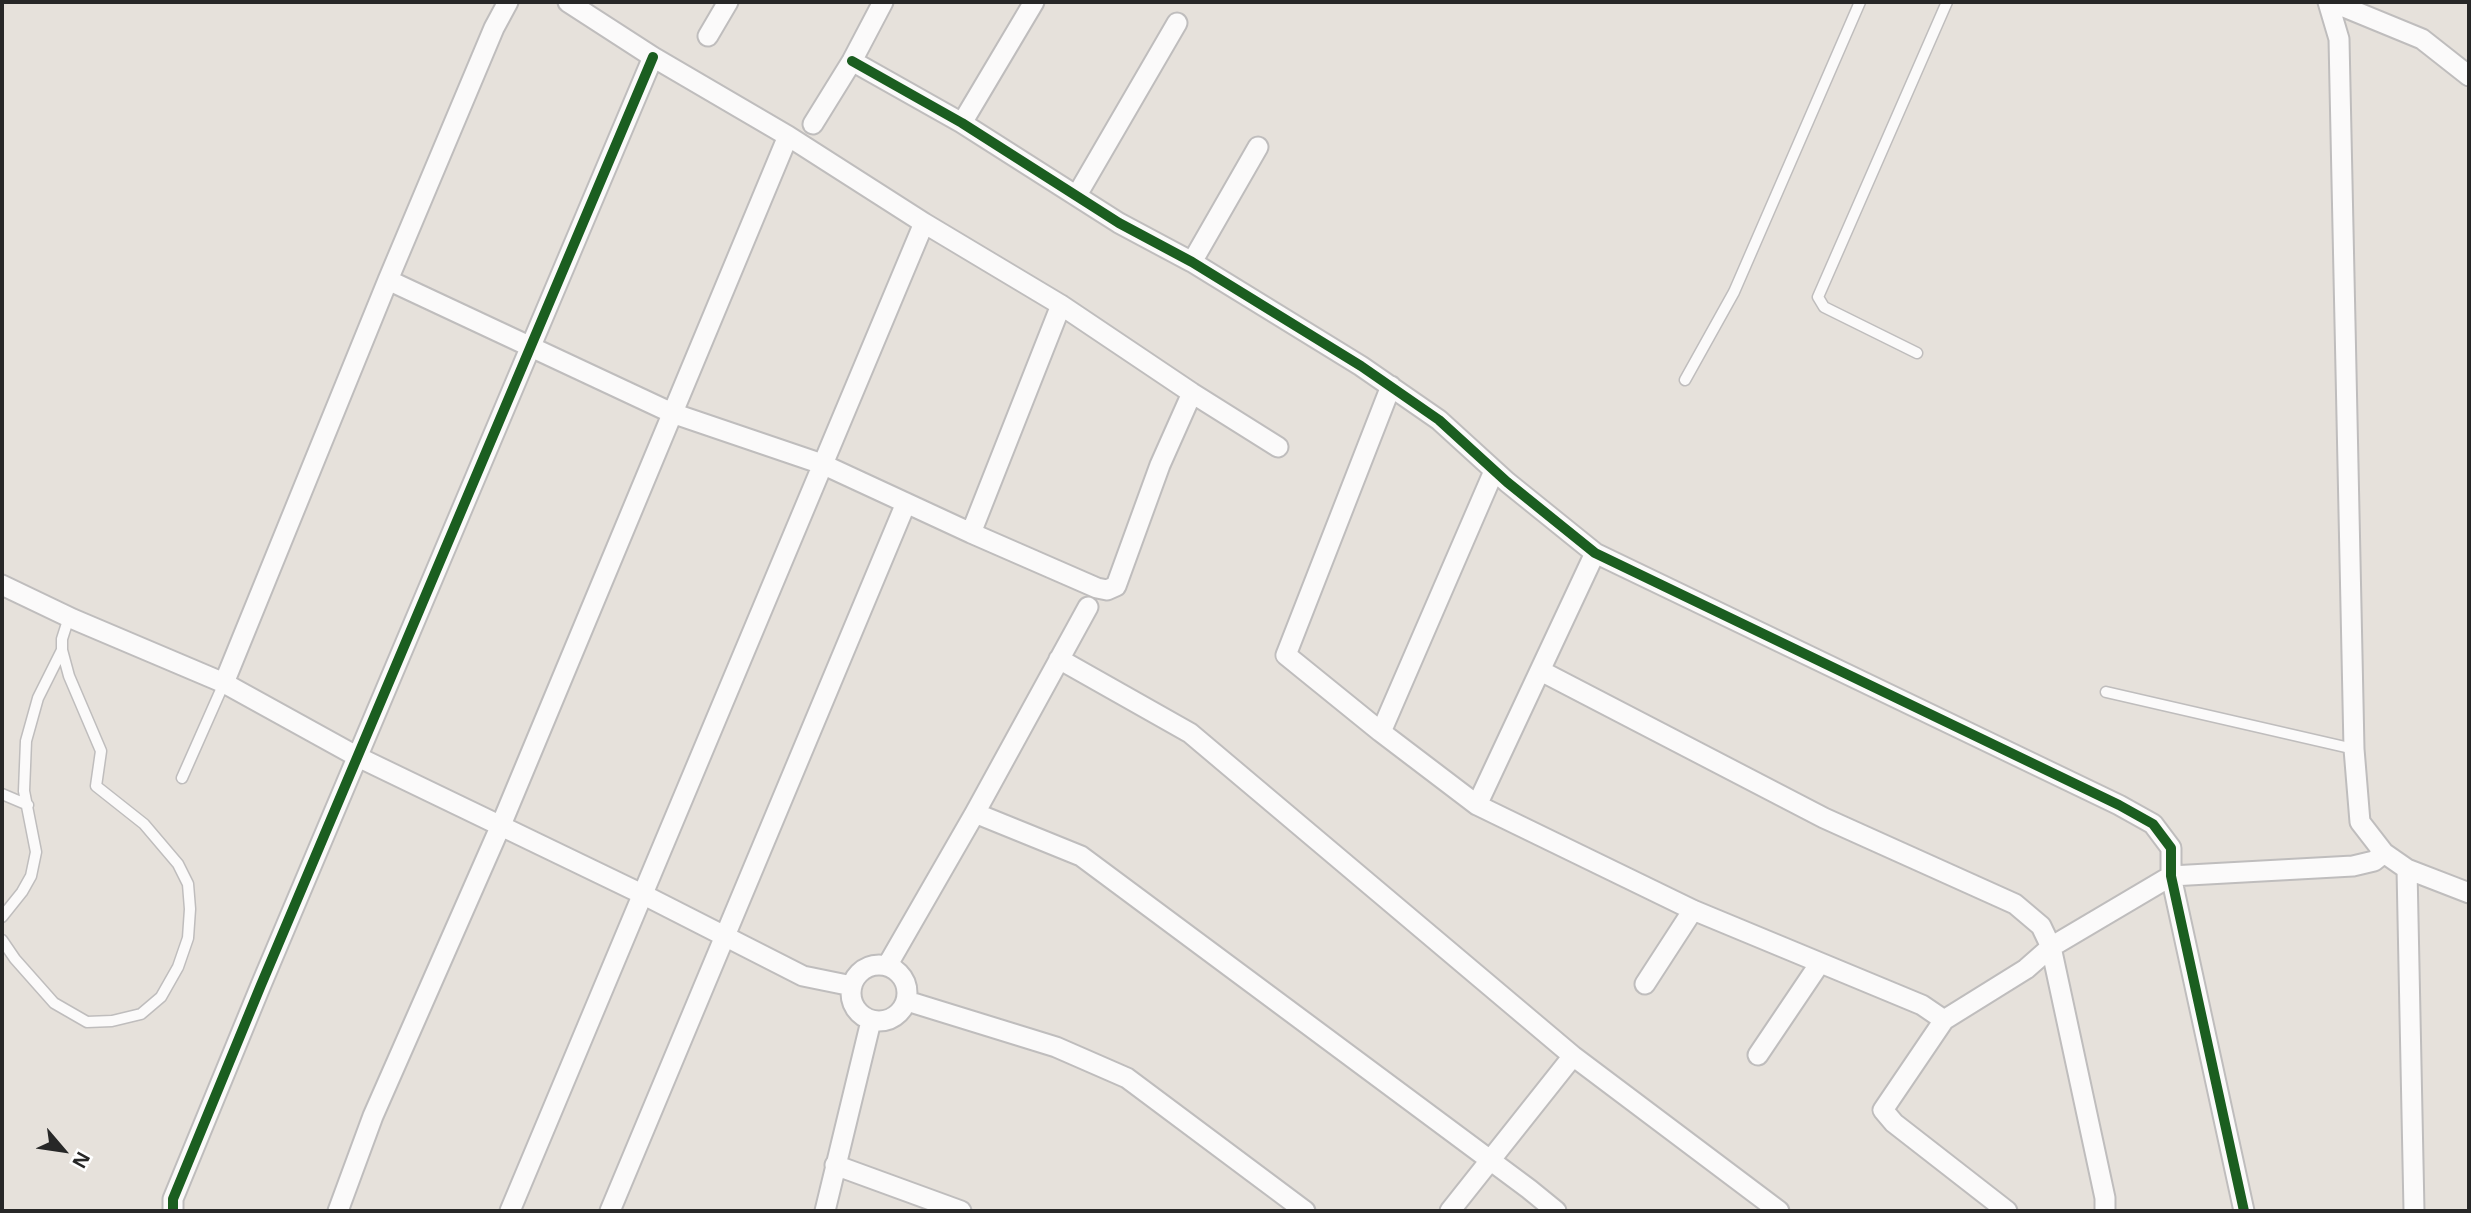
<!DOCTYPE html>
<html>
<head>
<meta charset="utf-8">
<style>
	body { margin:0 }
	#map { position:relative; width:2471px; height:1213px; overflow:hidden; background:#e6e1db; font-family:"Noto Sans",sans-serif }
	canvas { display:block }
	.frame { position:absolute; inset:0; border:4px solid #272727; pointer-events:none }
	.north { position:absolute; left:28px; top:1115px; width:70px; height:70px; -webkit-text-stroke:5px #fff; paint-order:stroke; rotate:119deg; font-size:19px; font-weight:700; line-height:28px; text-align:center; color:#272727 }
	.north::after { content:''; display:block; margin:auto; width:24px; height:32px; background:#272727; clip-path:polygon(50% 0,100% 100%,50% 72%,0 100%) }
</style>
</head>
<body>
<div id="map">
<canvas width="2471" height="1213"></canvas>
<div class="frame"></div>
<div class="north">N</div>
</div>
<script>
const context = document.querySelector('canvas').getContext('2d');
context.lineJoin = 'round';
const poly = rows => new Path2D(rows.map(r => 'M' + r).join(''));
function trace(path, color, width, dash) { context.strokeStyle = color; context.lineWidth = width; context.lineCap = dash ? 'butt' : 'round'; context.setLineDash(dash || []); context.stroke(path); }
const lane = poly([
	[1917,353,1824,307,1818,297,1947,2],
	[1685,380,1734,292,1860,2],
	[2106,692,2354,749],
	[182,778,224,683],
	[2,794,28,805],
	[2,917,22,892,31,876,36,852,24,791,26,741,38,698,62,650],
	[2,940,15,959,54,1003,87,1022,112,1021,141,1014,161,997,178,967,188,938,190,909,188,884,178,864,144,824,96,786,101,751,69,676,62,650,62,639,69,617]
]);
const street = poly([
	[568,2,653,57,788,136,924,223,1061,305,1192,393,1278,447],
	[2328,2,2339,39,2354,749,2360,822,2384,853,2407,869,2469,893],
	[2332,2,2422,39,2469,76],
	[708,36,728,2],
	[852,61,962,123,1119,223,1192,262,1361,366,1439,420,1507,482,1595,553,2119,805,2153,824,2171,848,2171,876,2244,1211],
	[962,123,1034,2],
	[813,124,852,61,883,2],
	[1077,195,1177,23],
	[1192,262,1258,147],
	[388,280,672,413,822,464,971,533,1097,588,1107,590,1116,586,1160,465,1192,393],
	[1391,386,1286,655,1381,732,1477,805,1693,910,1922,1005,1944,1020],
	[971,533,1061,305],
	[2,585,73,619,224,683,358,757,642,894,803,976,852,986],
	[1059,659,1190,733,1573,1056,1779,1211],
	[1541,671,1824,818,2015,904,2041,926,2051,947,2105,1198,2105,1211],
	[224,683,388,280,494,28,508,2],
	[1381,732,1494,471],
	[1477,805,1595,553],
	[975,813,1081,856,1529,1189,1556,1211],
	[2407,869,2414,1211],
	'851 993a28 28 0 1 1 56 0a28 28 0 1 1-56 0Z',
	[887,966,975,813,1088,607],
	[1645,984,1693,910],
	[907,1001,1056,1047,1127,1078,1305,1211],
	[1758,1055,1820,963],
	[835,1165,961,1211],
	[173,1211,173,1199,261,985,653,57],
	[338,1211,373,1116,501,825,788,136],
	[510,1211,924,223],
	[610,1211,906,503],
	[825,1211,871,1021],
	[1450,1211,1573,1056],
	[2007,1211,1894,1123,1883,1110,1944,1020,2026,969,2051,947,2171,876,2353,866,2374,861,2384,853]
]);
const cycleway = poly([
	[852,61,962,123,1119,223,1192,262,1361,366,1439,420,1507,482,1595,553,2119,805,2153,824,2171,848,2171,876,2244,1211],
	[173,1211,173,1199,261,985,653,57]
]);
trace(lane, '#bfbdbd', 13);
trace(street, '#bfbdbd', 23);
trace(lane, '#fbfafa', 10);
trace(street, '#fbfafa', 19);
trace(cycleway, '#1b5e20', 10);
</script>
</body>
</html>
